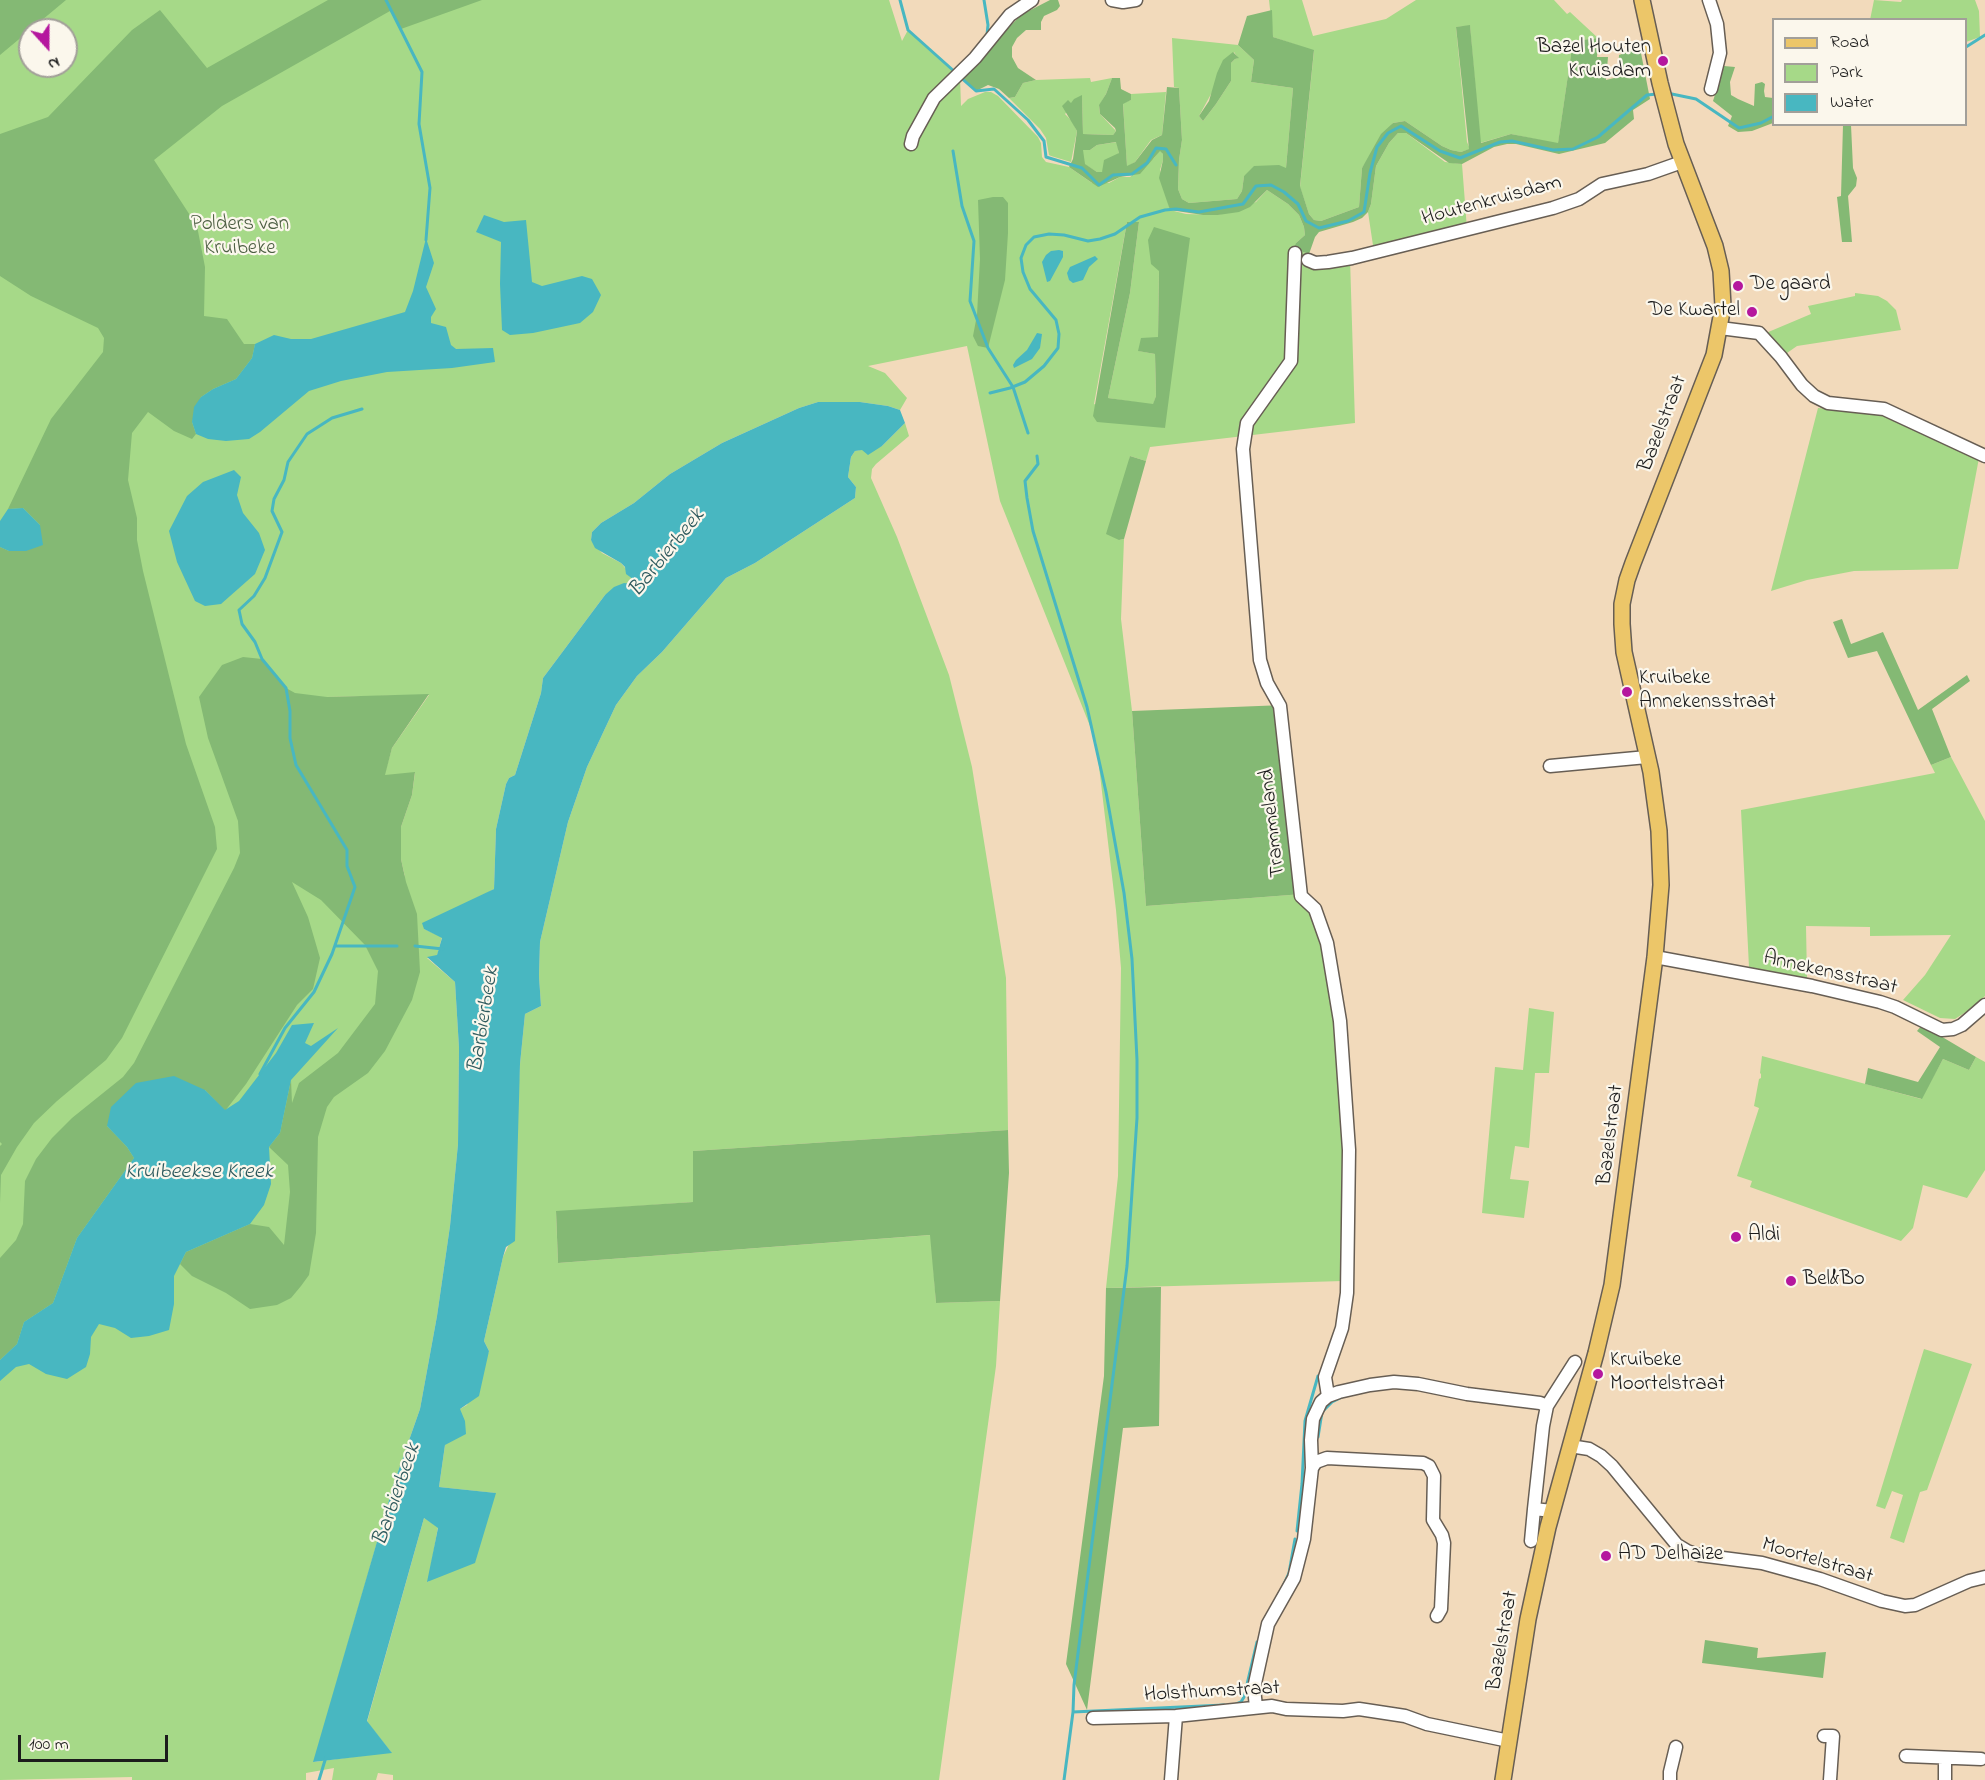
<!DOCTYPE html>
<html>
<head>
<meta charset="utf-8">
<style>
	body { margin:0 }
	#map { position:relative; width:1985px; height:1780px; overflow:hidden; background:#f2dabb; font-family:"Indie Flower",sans-serif }
	canvas { display:block }
	.legend { position:absolute; left:1772px; top:18px; width:195px; height:108px; box-sizing:border-box; background:#fbf7ec; border:2px solid #a29f99; margin:0; padding:8px 10px; list-style:none; font-size:18px; color:#1c1c1c }
	.legend li { display:flex; align-items:center; gap:12px; height:30px }
	.legend b { width:30px; border:2px solid #a29f99 }
	.north { position:absolute; left:18px; top:18px; width:60px; height:60px; box-sizing:border-box; background:#fbf7ec; border:2px solid #a29f99; border-radius:50%; rotate:159deg; font-size:16px; font-weight:700; line-height:24px; text-align:center; color:#1c1c1c }
	.north::after { content:''; display:block; margin:auto; width:21px; height:27px; background:#b5179e; clip-path:polygon(50% 0,100% 100%,50% 72%,0 100%) }
	.scale { position:absolute; left:18px; top:1735px; width:150px; height:27px; box-sizing:border-box; border:3px solid #1c1c1c; border-top:0; padding-left:8px; font-size:18px; line-height:21px; white-space:nowrap; color:#1c1c1c; -webkit-text-stroke:4px #fbf7ec; paint-order:stroke }
</style>
</head>
<body>
<div id="map">
<canvas width="1985" height="1780"></canvas>
<ul class="legend">
<li><b style="height:8px;background:#ecc669"></b>Road</li>
<li><b style="height:16px;background:#a6d988"></b>Park</li>
<li><b style="height:16px;background:#48b7c1"></b>Water</li>
</ul>
<div class="north">N</div>
<div class="scale">100 m</div>
</div>
<script>
const context = document.querySelector('canvas').getContext('2d');
context.lineJoin = 'round';
function fill(path, color) { context.fillStyle = color; context.fill(path, 'evenodd'); }
const poly = rows => new Path2D(rows.map(r => 'M' + r).join(''));
function trace(path, color, width, dash) { context.strokeStyle = color; context.lineWidth = width; context.lineCap = dash ? 'butt' : 'round'; context.setLineDash(dash || []); context.stroke(path); }
function write(font, color, halo, rows, align = 'center') {
  context.font = font + ' "Indie Flower",sans-serif'; context.lineWidth = 4.5; context.setLineDash([]); context.textBaseline = 'middle'; context.strokeStyle = halo; context.fillStyle = color; for (const [text, x, y, turn = 0] of rows) {
    context.save(); context.translate(x, y); context.rotate((+turn || 0) * Math.PI / 180); context.textAlign = isNaN(turn) ? turn : align; if (halo) context.strokeText(text, 0, 0); context.fillText(text, 0, 0); context.restore();
  }
}
const green = poly([
	[0,0,889,0,902,41,908,30,960,77,961,106,968,99,985,92,991,92,998,96,1038,137,1041,143,1042,157,1046,162,1069,167,1092,183,1109,183,1120,177,1130,177,1154,158,1160,150,1163,154,1163,160,1160,170,1170,210,1186,214,1218,215,1256,202,1267,190,1288,204,1299,215,1304,227,1305,235,1296,243,1300,251,1309,254,1308,260,1350,258,1355,423,1150,447,1146,461,1130,456,1119,540,1124,539,1121,619,1132,711,1146,906,1303,894,1318,907,1352,1128,1343,1281,1106,1288,1118,1176,1121,968,1116,910,1096,741,1000,501,967,346,868,366,885,373,907,398,900,410,888,406,860,402,818,402,799,408,722,443,670,474,634,503,601,523,592,532,591,540,602,553,621,563,637,582,605,595,543,678,541,693,515,775,509,778,506,784,496,829,494,889,424,929,442,937,437,956,427,958,455,982,459,1048,458,1144,450,1226,437,1316,420,1409,394,1483,314,1762,391,1752,367,1722,424,1518,438,1527,428,1582,495,1493,439,1487,445,1445,460,1409,467,1405,489,1351,484,1341,503,1257,509,1244,520,1064,525,1014,541,1006,539,976,540,942,568,822,587,767,616,705,637,676,662,652,726,578,755,563,855,498,856,487,848,477,851,457,855,451,882,446,905,423,909,436,876,464,872,469,871,478,897,537,949,675,972,767,1006,978,1008,1130,693,1151,693,1202,556,1212,558,1263,931,1235,936,1303,1000,1301,996,1366,939,1780,393,1780,393,1775,378,1773,376,1780,332,1780,334,1768,306,1773,306,1780,132,1780,132,1777,0,1780],
	[30,30,66,30,66,66,30,66],
	[1127,222,1139,222,1130,293,1108,398,1153,405,1156,396,1155,354,1139,351,1158,337,1159,270,1165,428,1094,404],
	[429,695,392,748,384,776,415,773,412,795,401,827,401,859,405,877,326,697],
	[1269,0,1302,0,1313,36,1386,19,1416,0,1554,0,1567,14,1570,12,1598,38,1573,41,1558,144,1511,134,1480,143,1470,26,1456,27,1467,142,1470,149,1461,152,1451,150,1442,146,1405,121,1393,123,1362,168,1359,207,1321,221,1314,220,1309,214,1300,187,1314,51,1273,37],
	[1874,0,1901,2,1902,0,1975,0,1979,11,1980,37,1966,42,1966,20,1870,20],
	[1172,38,1238,45,1254,60,1251,82,1293,88,1286,168,1244,176,1242,191,1237,199,1189,203,1182,199,1178,189,1179,160,1182,140,1179,88,1174,87],
	[1234,52,1238,58,1235,59,1231,63,1231,81,1216,104,1203,121,1199,116],
	[1090,78,1091,82,1112,78,1106,94,1099,106,1100,114,1116,131,1113,135,1083,134,1082,96,1065,114,1072,121,1077,131,1071,162,1051,156,1049,155,1046,138,1040,129,1009,98,1015,97,1023,83,1036,80],
	[1166,92,1162,135,1151,140,1135,162,1127,167,1123,103,1131,100,1131,94],
	[1398,133,1406,133,1445,162,1462,164,1467,229,1374,252,1368,212,1371,204,1376,166,1389,143],
	[1117,142,1119,153,1102,172,1097,172,1084,164,1082,150,1090,150,1097,145],
	[1855,293,1878,296,1887,301,1896,310,1901,330,1797,346,1787,353,1766,333,1811,314,1808,306,1855,296],
	[1818,408,1881,413,1979,458,1958,569,1854,571,1807,580,1771,591],
	[1951,757,1985,821,1985,996,1972,1008,1955,1019,1940,1018,1903,1000,1925,975,1951,935,1870,936,1870,927,1806,926,1807,979,1749,967,1741,810,1935,773,1931,765],
	[1529,1008,1554,1012,1549,1073,1535,1073,1529,1148,1515,1146,1510,1179,1529,1181,1524,1218,1482,1213,1495,1067,1523,1070],
	[1762,1056,1921,1099,1943,1059,1969,1070,1976,1057,1985,1062,1985,1170,1967,1198,1923,1185,1913,1228,1901,1241,1750,1187,1752,1181,1737,1176,1759,1108,1754,1106,1759,1079,1761,1078,1761,1074,1760,1073],
	[1924,1349,1972,1364,1927,1490,1920,1492,1904,1543,1890,1538,1903,1495,1892,1491,1885,1509,1876,1506]
]);
const forest = poly([
	[0,0,66,0,0,55],
	[328,0,482,0,401,29,390,11,222,106,154,160,197,226,205,267,204,316,227,319,244,344,255,344,252,358,236,379,213,389,201,397,192,422,196,434,192,439,174,431,148,412,132,433,128,480,137,518,137,540,143,571,186,744,215,827,217,849,122,1038,106,1060,57,1101,34,1123,17,1147,1,1175,0,1203,0,1146,2,1144,0,1142,0,547,9,551,26,550,40,525,23,508,8,509,51,419,103,352,104,338,98,328,31,296,0,276,0,134,48,117,132,30,160,10,207,68],
	[1050,0,1058,0,1060,6,1057,10,1044,16,1041,22,1041,30,1026,30,1017,38,1012,47,1012,57,1018,68,1036,80,1023,83,1015,97,1009,98,999,89,988,85,976,91,960,77,1021,15],
	[1272,10,1273,37,1314,50,1300,186,1309,214,1314,220,1321,221,1359,207,1362,168,1381,134,1393,123,1405,121,1442,146,1451,150,1461,152,1469,149,1456,27,1470,25,1481,143,1511,134,1558,143,1573,41,1598,38,1597,57,1608,57,1606,80,1618,77,1619,55,1640,48,1650,99,1633,110,1634,119,1605,143,1559,154,1516,144,1507,144,1494,147,1462,164,1449,163,1406,133,1398,133,1389,143,1376,166,1371,204,1368,212,1362,218,1353,222,1319,232,1315,237,1309,254,1294,249,1296,243,1305,235,1304,227,1299,215,1288,204,1267,190,1250,207,1239,212,1218,215,1203,215,1170,210,1159,178,1163,160,1163,154,1160,151,1140,174,1120,177,1098,187,1069,167,1073,159,1077,131,1062,106,1068,100,1071,103,1074,99,1082,95,1083,134,1113,135,1116,131,1115,128,1100,114,1099,105,1106,94,1112,78,1120,78,1121,89,1131,94,1131,100,1123,104,1127,166,1135,162,1152,140,1162,135,1167,87,1179,88,1182,140,1179,160,1178,189,1182,199,1189,203,1237,199,1242,191,1244,176,1254,166,1279,165,1286,168,1293,88,1251,82,1254,60,1238,45,1247,16],
	[1116,142,1119,153,1104,160,1102,172,1097,172,1085,164,1083,150,1090,150,1097,145],
	[1233,52,1239,58,1235,59,1231,63,1231,81,1216,104,1203,121,1199,116,1209,101,1217,73,1223,60],
	[1724,66,1735,67,1730,82,1731,95,1738,99,1754,106,1755,84,1762,82,1765,84,1764,91,1765,97,1773,98,1773,123,1752,131,1738,132,1728,126,1732,116,1713,101],
	[1843,125,1851,125,1853,168,1857,178,1856,186,1848,196,1852,242,1842,242,1837,197,1841,196],
	[993,197,1003,197,1008,203,1008,233,1005,280,988,348,978,346,973,336,977,315,980,259,978,200],
	[1127,222,1139,222,1130,293,1108,398,1153,404,1156,396,1155,354,1138,351,1141,338,1158,337,1159,271,1151,264,1148,240,1154,227,1190,238,1165,428,1097,422,1093,416],
	[1130,456,1146,461,1124,539,1119,540,1106,534],
	[1842,619,1851,644,1883,632,1918,710,1967,675,1970,681,1932,709,1951,757,1931,765,1877,651,1848,658,1833,622],
	[243,657,262,659,286,688,295,693,327,697,429,694,392,748,385,775,415,772,412,795,401,827,401,859,406,882,417,914,420,972,412,1000,385,1051,368,1073,334,1097,327,1107,318,1137,316,1233,309,1275,301,1286,291,1298,277,1305,250,1309,226,1293,192,1276,180,1264,186,1252,250,1224,269,1227,284,1245,290,1192,288,1165,269,1147,280,1133,291,1080,292,1103,299,1083,338,1053,375,1004,378,971,365,945,321,900,292,882,308,917,320,958,313,989,297,1005,246,1084,225,1111,205,1090,107,1126,127,1147,134,1158,77,1238,53,1303,24,1322,17,1344,0,1360,0,1258,16,1240,23,1224,25,1181,36,1159,52,1138,72,1118,123,1077,134,1063,234,868,240,853,238,821,208,738,199,697,222,665],
	[1284,705,1303,894,1146,906,1132,711],
	[1922,1025,1976,1057,1969,1070,1943,1059,1922,1099,1865,1084,1868,1068,1918,1082,1940,1047,1917,1031],
	[1008,1130,1009,1173,1000,1301,936,1303,930,1235,558,1263,556,1211,693,1202,693,1151],
	[1161,1287,1159,1426,1123,1428,1087,1710,1066,1664,1104,1376,1106,1288],
	[1705,1640,1758,1648,1757,1658,1826,1652,1823,1678,1702,1663]
]);
const water = poly([
	[484,215,504,222,526,220,532,282,542,286,582,276,592,279,601,295,593,312,580,323,533,333,510,335,502,330,500,284,501,242,476,232],
	[426,238,434,263,426,287,436,309,431,317,431,323,446,327,451,345,456,349,493,348,495,362,452,368,387,372,341,381,309,391,260,432,249,439,226,441,208,439,196,434,192,422,194,407,201,397,213,389,236,379,252,358,255,344,274,335,291,339,311,339,405,312,413,291],
	[1059,250,1063,251,1063,257,1050,281,1047,282,1042,262,1046,255,1051,251],
	[1095,256,1098,259,1089,267,1083,280,1073,283,1069,280,1067,273,1070,267],
	[1037,333,1042,334,1040,348,1032,359,1014,368,1013,365,1016,360,1027,350],
	[818,402,860,402,888,406,900,410,905,423,882,446,868,455,862,450,855,451,851,457,848,477,856,487,855,498,755,563,726,578,662,652,637,676,616,705,587,767,568,822,540,942,539,976,541,1006,525,1014,520,1064,515,1241,506,1247,503,1257,484,1341,489,1351,479,1396,460,1409,465,1421,466,1434,445,1445,439,1487,496,1493,475,1563,427,1582,438,1528,424,1518,367,1721,392,1753,313,1762,394,1483,420,1409,437,1316,450,1226,458,1144,459,1048,455,982,427,957,437,955,442,938,424,929,422,923,494,889,496,829,506,784,509,778,515,775,541,693,543,678,605,595,614,587,624,583,633,584,637,582,626,574,625,567,621,563,595,548,591,540,592,532,601,523,634,503,670,474,722,443,799,408],
	[234,470,241,477,237,495,243,513,259,533,265,550,255,574,221,604,205,606,195,601,177,562,169,531,187,496,203,482],
	[23,508,40,525,43,545,26,551,9,551,0,547,0,521,8,509],
	[314,1023,305,1043,311,1046,338,1028,291,1080,280,1133,269,1147,271,1184,264,1205,250,1224,186,1252,174,1276,174,1304,169,1330,149,1336,131,1338,115,1328,99,1324,91,1337,90,1354,86,1367,67,1379,46,1374,29,1364,16,1367,0,1381,0,1360,17,1344,24,1322,53,1303,77,1238,134,1158,127,1147,107,1126,111,1107,136,1083,174,1076,205,1090,225,1110,239,1101,276,1053,292,1025]
]);
const stream = poly([
	[386,0,422,72,419,124,430,188,426,240],
	[900,0,908,30,955,72],
	[984,0,988,25,987,35],
	[1966,47,1985,35],
	[959,76,976,91,994,89,1028,120,1044,141,1046,157,1082,168,1099,185,1113,175,1132,174,1147,163,1156,148,1166,149,1176,165],
	[1667,93,1696,99,1739,128,1761,123,1774,116],
	[953,151,962,206,974,241,970,301,988,348,1013,387,1028,433],
	[990,393,1010,388,1025,382,1044,366,1058,348,1059,334,1056,320,1030,289,1023,272,1021,258,1026,245,1034,237,1049,234,1064,235,1088,241,1100,239,1115,234,1140,217,1165,210,1176,209,1199,212,1243,204,1256,186,1271,185,1284,192,1298,204,1306,221,1319,228,1348,221,1364,212,1370,173,1377,147,1388,133,1401,126,1440,151,1460,158,1500,142,1512,141,1553,150,1573,149,1598,137,1647,95,1657,94],
	[1037,456,1038,464,1025,481,1027,498,1033,531,1087,707,1106,792,1124,893,1132,959,1137,1060,1137,1118,1127,1266,1074,1685,1073,1712,1064,1780],
	[335,946,397,946],
	[415,946,443,949],
	[260,1074,285,1028,314,992,332,954,355,887,347,866,347,850,296,765,290,738,290,711,286,688,262,659,255,642,242,624,239,610,254,596,265,578,282,532,272,511,274,499,284,480,288,462,307,434,332,418,362,409],
	[1316,1437,1318,1437,1322,1412,1332,1402,1344,1396],
	[1297,1531,1302,1484,1305,1421,1318,1376],
	[1284,1584,1289,1573,1295,1539],
	[1234,1705,1241,1702,1244,1697,1257,1642],
	[1073,1712,1224,1705],
	[319,1780,326,1757]
]);
const minor = poly([
	[1112,0,1123,2,1136,0],
	[1709,0,1717,24,1720,53,1711,89],
	[911,144,913,136,934,98,975,58,1010,15,1032,0],
	[1295,253,1291,361,1247,423,1243,449,1260,660,1267,683,1280,706,1301,896,1315,909,1327,943,1340,1021,1349,1150,1347,1293,1342,1328,1325,1377,1328,1396],
	[1308,260,1315,263,1328,262,1352,258,1553,208,1579,199,1602,184,1648,174,1682,162],
	[1720,328,1759,333,1781,357,1802,385,1814,396,1828,403,1884,409,1985,456],
	[1550,766,1647,757],
	[1655,957,1812,986,1880,1002,1895,1007,1942,1030,1953,1029,1962,1025,1985,1005],
	[1570,1446,1589,1449,1601,1456,1612,1466,1677,1545,1687,1551,1699,1555,1762,1563,1820,1579,1882,1601,1905,1606,1915,1605,1969,1581,1985,1577],
	[1312,1468,1316,1462,1327,1458,1423,1463,1429,1466,1434,1476,1433,1520,1442,1535,1444,1543,1441,1609,1437,1616],
	[1552,1511,1534,1509,1543,1426,1547,1406,1575,1362],
	[1531,1541,1534,1509],
	[1256,1707,1254,1688,1268,1624,1294,1578,1304,1539,1312,1468,1311,1440,1313,1419,1321,1402,1328,1396,1339,1392,1370,1385,1394,1382,1418,1384,1467,1394,1540,1403,1547,1406],
	[1093,1718,1176,1716,1272,1706,1286,1709,1343,1711,1359,1709,1405,1716,1427,1724,1509,1741],
	[1824,1736,1833,1736,1830,1780],
	[1906,1756,1981,1759],
	[1171,1780,1176,1716],
	[1670,1780,1670,1772,1676,1747],
	[1945,1780,1945,1758]
]);
const major = poly([
	[1503,1780,1528,1619,1548,1527,1596,1353,1612,1285,1655,957,1661,885,1659,831,1651,772,1624,652,1622,624,1622,604,1627,580,1633,563,1714,355,1723,306,1721,271,1715,246,1676,144,1660,83,1642,0]
]);
const markers = [
	[1663,61,6,"#b5179e"],
	[1738,286,6,"#b5179e"],
	[1752,312,6,"#b5179e"],
	[1627,692,6,"#b5179e"],
	[1736,1237,6,"#b5179e"],
	[1791,1281,6,"#b5179e"],
	[1598,1374,6,"#b5179e"],
	[1606,1556,6,"#b5179e"]
];
const poiNames = [
	["Bazel Houten",1651,49,"right"],
	["Kruisdam",1651,73,"right"],
	["De gaard",1750,286],
	["De Kwartel",1740,312,"right"],
	["Kruibeke",1639,680],
	["Annekensstraat",1639,704],
	["Aldi",1748,1237],
	["Bel&Bo",1803,1281],
	["Kruibeke",1610,1362],
	["Moortelstraat",1610,1386],
	["AD Delhaize",1618,1556]
];
const streetNames = [
	["Houtenkruisdam",1492,202,-15],
	["Bazelstraat",1664,424,-69],
	["Trammeland",1274,823,-96],
	["Annekensstraat",1830,974,13],
	["Bazelstraat",1612,1135,-83],
	["Moortelstraat",1817,1562,17],
	["Bazelstraat",1504,1641,-80],
	["Holsthumstraat",1212,1693,-3]
];
const parkNames = [
	["Polders van",240,226],
	["Kruibeke",240,250]
];
const waterNames = [
	["Barbierbeek",668,554,-51],
	["Barbierbeek",485,1020,-81],
	["Kruibeekse Kreek",199,1173],
	["Barbierbeek",398,1495,-71]
];
fill(green, '#a6d988');
fill(forest, '#84b974');
fill(water, '#48b7c1');
trace(stream, '#48b7c1', 3);
trace(minor, '#675e54', 15);
trace(major, '#675e54', 18);
trace(minor, '#fff', 12);
trace(major, '#ecc669', 15);
for (const [x, y, r, color] of markers) { const dot = new Path2D(); dot.arc(x, y, r, 0, 2 * Math.PI); context.fillStyle = color; context.fill(dot); trace(dot, '#fbf7ec', 2); }
write('21px', '#1c1c1c', '#fbf7ec', poiNames, 'left');
write('21px', '#1c1c1c', '#fbf7ec', streetNames);
write('21px', '#4c5e42', '#fbf7ec', parkNames);
write('italic 22px', '#2e5a5e', '#fbf7ec', waterNames);
</script>
</body>
</html>
